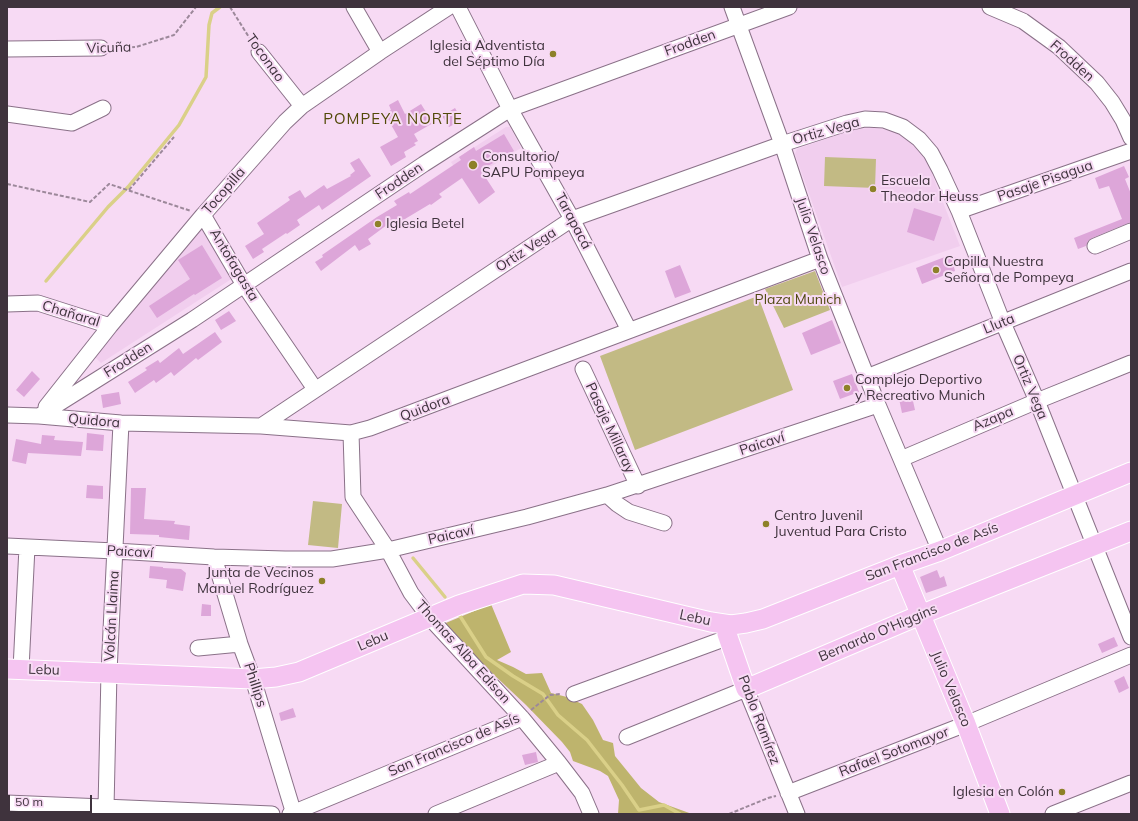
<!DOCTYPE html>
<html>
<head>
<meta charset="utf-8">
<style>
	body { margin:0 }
	#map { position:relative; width:1138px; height:821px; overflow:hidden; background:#f7daf4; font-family:Mulish,sans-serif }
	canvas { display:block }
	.frame { position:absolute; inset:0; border:8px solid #3f333d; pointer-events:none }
	.scale { position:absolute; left:8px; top:795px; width:84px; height:18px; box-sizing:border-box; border:2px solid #3f333d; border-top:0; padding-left:5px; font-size:12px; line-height:14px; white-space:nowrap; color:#3f333d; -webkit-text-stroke:3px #f7daf4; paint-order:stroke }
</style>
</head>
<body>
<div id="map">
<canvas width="1138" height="821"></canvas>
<div class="frame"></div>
<div class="scale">50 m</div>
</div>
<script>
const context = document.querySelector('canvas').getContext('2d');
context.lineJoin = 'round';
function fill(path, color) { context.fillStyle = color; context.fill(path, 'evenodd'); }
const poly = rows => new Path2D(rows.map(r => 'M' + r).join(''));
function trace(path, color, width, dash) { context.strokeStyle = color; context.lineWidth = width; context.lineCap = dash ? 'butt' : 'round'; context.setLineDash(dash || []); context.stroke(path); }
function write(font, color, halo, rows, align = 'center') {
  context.font = font + ' Mulish,sans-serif'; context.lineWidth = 4; context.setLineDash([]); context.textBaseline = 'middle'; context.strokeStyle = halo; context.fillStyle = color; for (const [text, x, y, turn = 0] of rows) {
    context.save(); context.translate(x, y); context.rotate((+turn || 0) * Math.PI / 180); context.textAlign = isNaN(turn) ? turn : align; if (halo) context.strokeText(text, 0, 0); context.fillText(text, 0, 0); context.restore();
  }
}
const built = poly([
	[506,127,510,127,521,148,482,172,495,192,479,204,451,162],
	[874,128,899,132,925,156,960,246,842,287,795,154,797,149,855,129],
	[201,225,233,278,101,363,94,356]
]);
const green = poly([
	[825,157,876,159,875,188,824,186],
	[815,271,830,310,784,328,765,289],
	[758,296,793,390,635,450,600,356],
	[313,501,342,504,338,548,308,545]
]);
const forest = poly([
	[491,604,511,652,497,660,513,667,526,674,542,673,551,693,567,697,582,704,593,720,603,740,613,743,615,756,641,788,659,802,692,814,618,814,619,800,608,776,600,771,573,761,570,752,562,742,526,705,441,625]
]);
const stream = poly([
	[46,281,108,207,128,187,179,125,206,77,209,25,212,13,220,7],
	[413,558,445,597],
	[460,616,486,657,513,676,543,694,558,715,587,740,622,785,639,810,664,805,680,814]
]);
const building = poly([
	[398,100,405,114,421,104,433,123,414,134,418,141,414,143,416,145,404,152,406,157,391,166,380,147,398,137,385,114,391,110,389,105],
	[455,108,462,120,449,127,442,116],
	[504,134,514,151,486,167,487,168,482,172,495,192,479,204,462,178,439,194,442,197,431,205,430,204,405,219,408,223,400,227,395,219,368,239,371,244,359,251,355,245,321,271,315,262,323,257,322,255,377,217,397,205,394,201,409,192,410,194,461,160,459,157,474,147,476,151],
	[359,158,371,176,322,210,319,205,297,220,300,225,287,234,286,233,262,249,264,252,253,259,245,246,264,234,257,223,290,200,288,197,300,190,305,198,324,185,327,189,351,176,350,175,355,171,350,163],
	[1124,166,1129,177,1125,179,1131,194,1131,222,1092,238,1088,241,1086,246,1078,249,1074,238,1122,219,1109,186,1099,189,1095,178],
	[914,208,942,217,934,241,907,232],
	[202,245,222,278,195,295,194,294,157,318,149,306,190,279,178,260],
	[950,255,952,259,956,257,959,265,954,267,955,271,922,284,916,268],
	[680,265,691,292,675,298,665,271],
	[229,311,236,321,221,330,215,320],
	[832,320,841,343,811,355,802,333],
	[215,332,222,342,198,360,196,358,174,376,171,372,156,383,154,380,135,393,128,382,147,370,145,368,158,360,160,363,179,348,183,354],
	[32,371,40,379,24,397,16,390],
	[852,374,859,392,840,399,833,381],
	[119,392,121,404,103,408,101,395],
	[911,392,915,410,902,413,898,394],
	[87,433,104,435,103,451,86,450],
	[42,435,55,436,54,440,83,442,81,456,28,453,26,464,12,461,16,439,41,444],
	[87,485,103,486,103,499,86,498],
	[131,488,146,488,144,519,175,521,174,524,190,526,189,540,159,537,159,535,130,534],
	[150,566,163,567,163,568,181,569,186,573,183,591,166,588,167,580,149,578],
	[937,570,940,578,944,576,947,586,926,593,920,577],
	[202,604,211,605,211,616,201,616],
	[1114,637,1118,646,1102,653,1098,644],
	[1124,676,1129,688,1119,693,1114,681],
	[293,708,296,717,281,721,279,713],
	[536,752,538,762,525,765,522,755]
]);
const path = poly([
	[230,7,252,42],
	[113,48,136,47,174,35,196,7],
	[7,184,90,202,109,184,191,211],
	[129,190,174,137],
	[531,710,550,695,561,694],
	[729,814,768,798,776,796]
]);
const minor = poly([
	[354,7,380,52],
	[458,7,510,109,572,219,629,330],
	[732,7,782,144,820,259,878,405,940,551],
	[990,7,1023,21,1059,47,1097,83,1112,102,1123,120,1131,138],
	[7,49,101,48],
	[259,52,302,106],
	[7,114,72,123,103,108],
	[959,211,1131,151],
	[203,215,244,285,315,389],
	[1095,246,1131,231],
	[7,304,38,303,110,326],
	[583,369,638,486],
	[867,377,1131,271],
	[46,407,110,326,203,215,285,122,302,106,380,52,449,7],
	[7,415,39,416,121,423,261,426,351,433,370,428,820,259],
	[39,416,192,320,424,164,510,109,789,7],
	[261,426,572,219,782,144,847,123,865,119,884,120,903,127,919,139,931,153,940,170,959,211,1003,323,1037,401,1131,637],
	[351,433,353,497,388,550,411,593,429,617,522,718,559,763,582,793,591,814],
	[901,459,1037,401,1131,363],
	[607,495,617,504,629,512,664,523],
	[7,546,115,551,214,557,285,559,332,559,388,550,527,517,607,495,878,405],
	[214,557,240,644,253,679,294,814],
	[198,648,240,644],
	[21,669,27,547],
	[574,694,721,640,727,634],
	[627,737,746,689,797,814],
	[788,793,966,724,1131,655],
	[7,803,272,814],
	[106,808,109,672,121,423],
	[290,814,522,718],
	[436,814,559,763],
	[1053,814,1131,783]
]);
const major = poly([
	[900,565,966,724,1000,814],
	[731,625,727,634,746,689,920,615,1131,531],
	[7,669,253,679,276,677,299,672,459,605,523,584,554,585,711,622,731,625,746,623,763,619,900,565,940,551,1131,472]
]);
const markers = [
	[553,54,4,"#8d8128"],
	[473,165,5,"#8d8128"],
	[873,189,4,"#8d8128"],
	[378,224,4,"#8d8128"],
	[936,270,4,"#8d8128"],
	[847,388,4,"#8d8128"],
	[766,524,4,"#8d8128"],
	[322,581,4,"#8d8128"],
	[1062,792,4,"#8d8128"]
];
const streetNames = [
	["Frodden",690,43,-20],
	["Vicuña",109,48,-2],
	["Toconao",265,58,54],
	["Frodden",1072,61,42],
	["Ortiz Vega",826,131,-16],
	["Frodden",399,181,-34],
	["Pasaje Pisagua",1045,181,-19],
	["Tocopilla",224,191,-49],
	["Tarapacá",573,221,62],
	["Julio Velasco",813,236,71],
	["Ortiz Vega",526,250,-33],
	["Antofagasta",234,265,59],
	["Chañaral",71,314,17],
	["Lluta",999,324,-22],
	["Frodden",128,360,-32],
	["Ortiz Vega",1030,387,67],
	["Quidora",425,408,-21],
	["Azapa",993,419,-23],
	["Quidora",94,421,5],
	["Pasaje Millaray",610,428,65],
	["Paicaví",762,444,-18],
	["Paicaví",451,535,-13],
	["Paicaví",130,552,3],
	["San Francisco de Asís",932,552,-21],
	["Volcán Llaima",112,616,-87],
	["Lebu",695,618,12],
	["Bernardo O'Higgins",878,633,-23],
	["Lebu",373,641,-23],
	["Thomas Alba Edison",463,652,48],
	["Lebu",44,670,2],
	["Phillips",255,685,72],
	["Julio Velasco",951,689,67],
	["Pablo Ramírez",759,720,69],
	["San Francisco de Asís",454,745,-23],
	["Rafael Sotomayor",894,752,-21]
];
const poiNames = [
	["Iglesia Adventista",545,46,"right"],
	["del Séptimo Día",545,62,"right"],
	["Consultorio/",482,157],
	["SAPU Pompeya",482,173],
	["Escuela",881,181],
	["Theodor Heuss",881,197],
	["Iglesia Betel",386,224],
	["Capilla Nuestra",944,262],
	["Señora de Pompeya",944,278],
	["Complejo Deportivo",855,380],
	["y Recreativo Munich",855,396],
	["Centro Juvenil",774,516],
	["Juventud Para Cristo",774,532],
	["Junta de Vecinos",314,573,"right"],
	["Manuel Rodríguez",314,589,"right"],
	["Iglesia en Colón",1054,792,"right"]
];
const parkNames = [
	["Plaza Munich",798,300]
];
const neighbourhoodNames = [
	["POMPEYA NORTE",393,119]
];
fill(built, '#f1ceee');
fill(green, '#c2ba84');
fill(forest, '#beb46d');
trace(stream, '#dad088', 3.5);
fill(building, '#dda6d9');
trace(minor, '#8a7188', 17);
trace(major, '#fff', 21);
trace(path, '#9c889a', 2, [4, 2]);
trace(minor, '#fff', 15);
trace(major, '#f5c4f1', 19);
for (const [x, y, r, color] of markers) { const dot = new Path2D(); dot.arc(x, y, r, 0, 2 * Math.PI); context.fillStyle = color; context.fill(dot); trace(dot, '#f7daf4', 1.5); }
write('14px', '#3f333d', '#f7daf4', streetNames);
write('14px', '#3f333d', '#f7daf4', poiNames, 'left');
write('14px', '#514a12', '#f7daf4', parkNames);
context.letterSpacing = '1px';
write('15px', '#524908', '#f7daf4', neighbourhoodNames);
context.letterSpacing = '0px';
</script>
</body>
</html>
